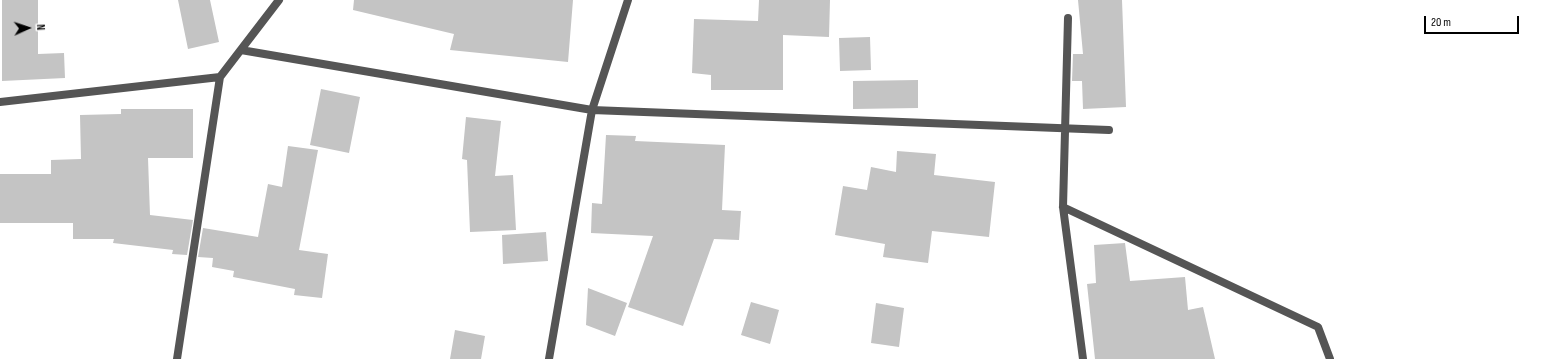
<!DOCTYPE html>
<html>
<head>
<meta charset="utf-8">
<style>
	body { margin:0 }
	#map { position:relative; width:1562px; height:359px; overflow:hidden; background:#fff; font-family:"Sofia Sans Condensed",sans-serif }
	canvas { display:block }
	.north { position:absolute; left:8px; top:8px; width:40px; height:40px; -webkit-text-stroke:3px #fff; paint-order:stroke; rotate:87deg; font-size:11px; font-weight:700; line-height:16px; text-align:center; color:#000 }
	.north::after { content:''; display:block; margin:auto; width:14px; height:18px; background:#000; clip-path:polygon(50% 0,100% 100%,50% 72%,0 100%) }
	.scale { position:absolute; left:1424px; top:16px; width:95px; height:18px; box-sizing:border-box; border:2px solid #000; border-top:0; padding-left:5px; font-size:12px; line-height:14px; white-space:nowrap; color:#000; -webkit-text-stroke:3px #fff; paint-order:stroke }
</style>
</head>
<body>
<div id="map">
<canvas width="1562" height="359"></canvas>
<div class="north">N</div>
<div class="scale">20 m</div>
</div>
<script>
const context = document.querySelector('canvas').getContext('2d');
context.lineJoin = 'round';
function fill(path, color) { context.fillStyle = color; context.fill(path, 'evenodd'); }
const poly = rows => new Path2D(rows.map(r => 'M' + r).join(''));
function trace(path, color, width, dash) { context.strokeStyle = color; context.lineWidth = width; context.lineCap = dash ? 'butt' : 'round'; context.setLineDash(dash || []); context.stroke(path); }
const building = poly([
	[2,0,38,0,38,54,64,53,65,78,2,81],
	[178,0,210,0,219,42,188,49],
	[354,0,573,0,568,62,450,50,454,34,353,10],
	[759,0,830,0,829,37,783,35,783,90,711,90,711,75,692,73,694,19,758,21],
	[1078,0,1122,0,1126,107,1083,109,1082,81,1072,81,1073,54,1083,54],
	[870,37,871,70,840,71,839,38],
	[918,80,918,108,853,109,853,81],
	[321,89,360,97,349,153,310,145],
	[121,109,193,109,193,158,148,158,150,215,193,220,187,255,172,254,173,250,113,243,114,239,73,239,73,223,0,223,0,174,51,174,51,160,81,159,80,115,121,114],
	[466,117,501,121,495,176,513,175,516,230,470,232,467,160,462,159],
	[606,135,636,136,635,141,725,145,722,210,741,211,739,240,714,239,683,326,628,307,653,236,591,233,592,203,602,204],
	[288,146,318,150,299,250,328,254,322,298,294,295,295,289,233,277,234,271,212,267,213,258,198,257,203,228,258,237,268,184,282,187],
	[897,151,936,154,934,175,995,182,989,237,932,231,928,263,883,257,885,244,835,235,843,186,867,190,871,167,896,172],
	[546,232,548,261,503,264,502,235],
	[1125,243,1130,281,1185,277,1188,310,1203,307,1215,359,1095,359,1087,284,1096,283,1094,245],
	[588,288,627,303,615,336,586,325],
	[751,302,779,310,770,344,741,335],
	[876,303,904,308,899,347,871,343],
	[455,330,485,336,481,359,450,359]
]);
const minor = poly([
	[1068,18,1063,207,1083,359],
	[241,50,592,110,1109,130],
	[0,102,220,77,279,0],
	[1063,207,1318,327,1330,359],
	[177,359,220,77],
	[549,359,592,110,628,0]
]);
fill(building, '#c4c4c4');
trace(minor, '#555', 8);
</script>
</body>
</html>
